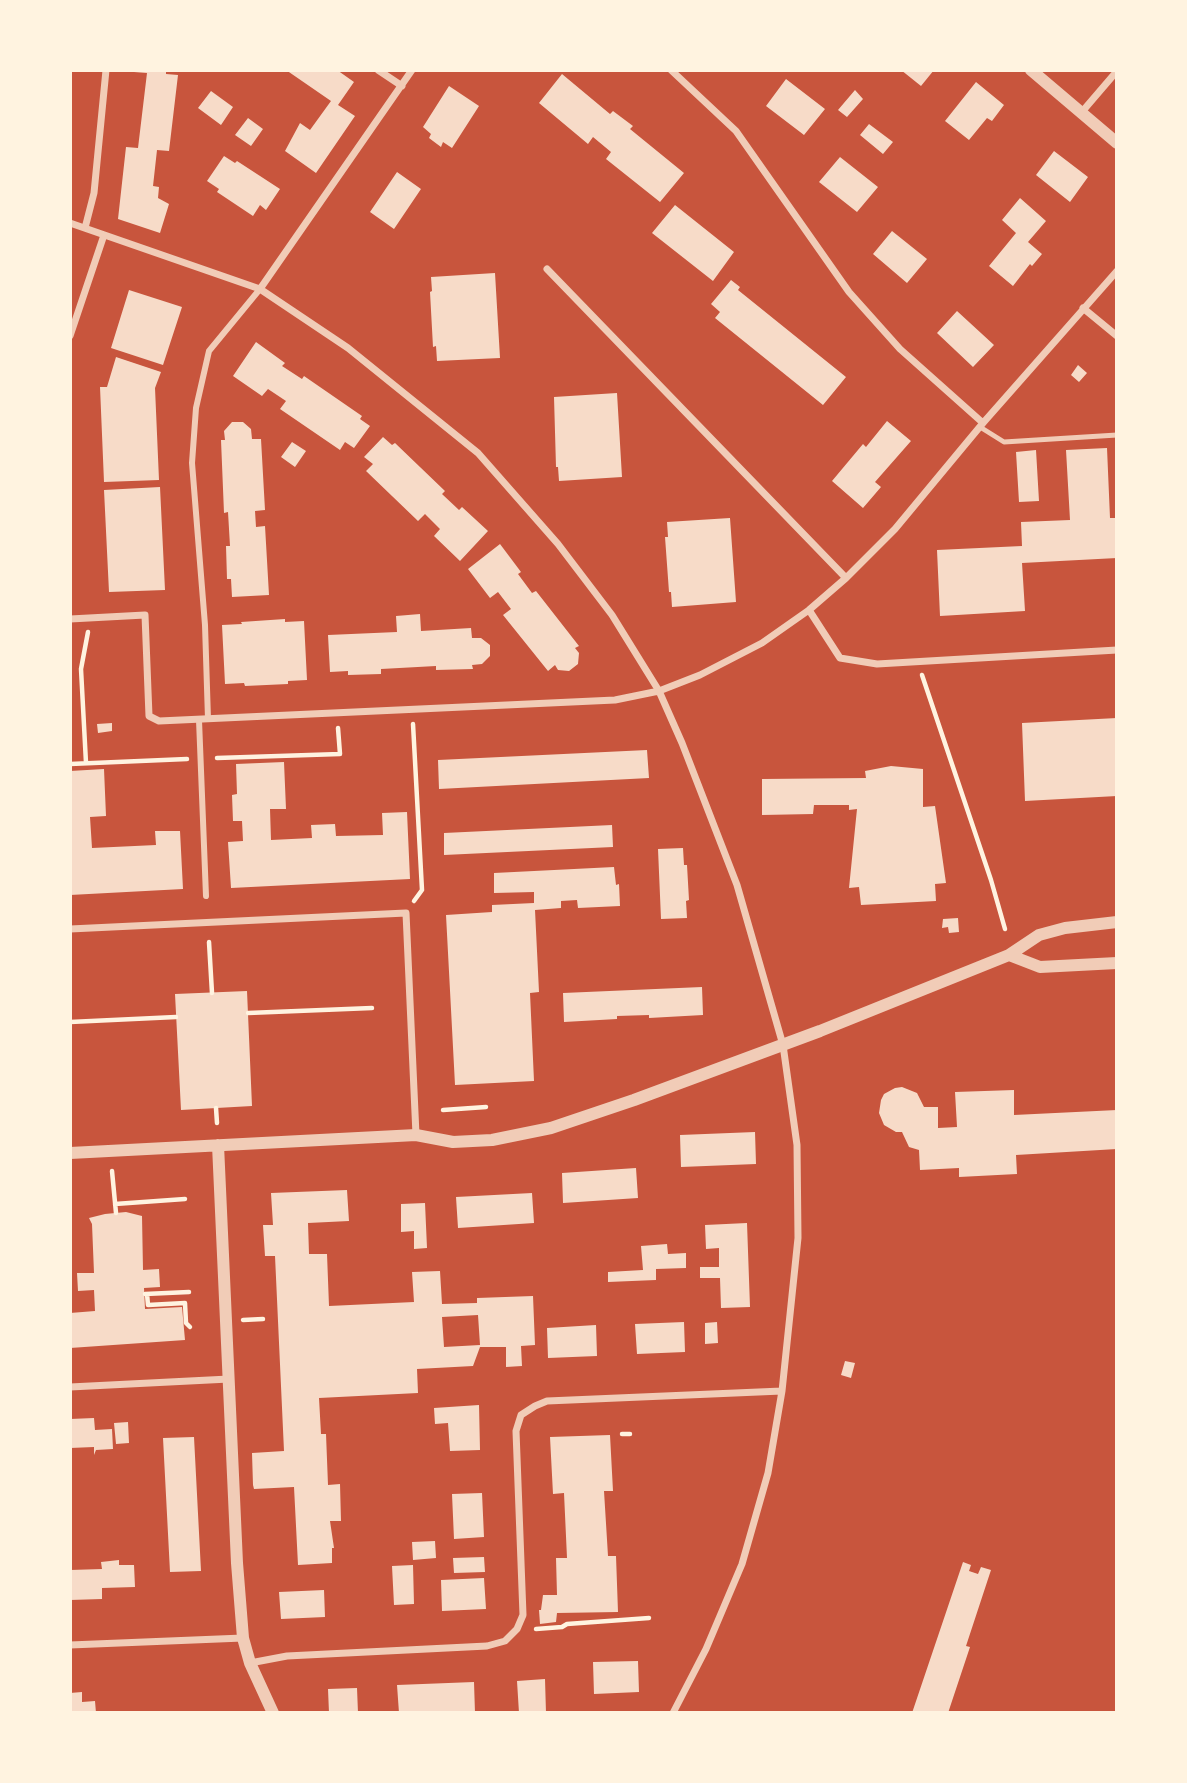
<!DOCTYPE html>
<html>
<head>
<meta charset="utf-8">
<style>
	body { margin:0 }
	#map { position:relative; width:1187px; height:1783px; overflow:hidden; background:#c8553d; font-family:Bitter,serif }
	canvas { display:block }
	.frame { position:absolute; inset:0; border:72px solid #fff3e0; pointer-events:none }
</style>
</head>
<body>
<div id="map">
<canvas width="1187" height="1783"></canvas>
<div class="frame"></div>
</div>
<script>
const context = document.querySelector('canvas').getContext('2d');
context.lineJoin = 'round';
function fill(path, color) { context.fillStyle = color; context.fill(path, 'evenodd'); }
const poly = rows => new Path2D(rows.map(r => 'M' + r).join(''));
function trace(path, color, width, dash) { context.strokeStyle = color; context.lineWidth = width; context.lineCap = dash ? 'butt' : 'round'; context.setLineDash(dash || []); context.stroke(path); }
const building = poly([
	[134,70,166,70,166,74,178,75,169,151,157,150,153,186,159,187,158,198,169,204,160,233,118,219,126,147,138,148,147,73,134,72],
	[286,70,337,70,354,82,338,105,355,116,316,173,285,151,300,123,310,130,331,101],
	[901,70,934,70,921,86],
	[562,74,610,114,613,111,633,126,630,129,684,173,660,202,606,159,611,152,593,137,588,144,539,103],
	[786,79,825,109,804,135,766,106],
	[976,82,1004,105,992,121,987,118,969,140,945,121],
	[449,86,479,106,452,148,443,142,441,147,429,138,431,134,423,127],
	[855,90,863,99,847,117,838,110],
	[211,91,233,107,221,125,198,108],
	[248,118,263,129,251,146,235,135],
	[869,124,893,142,883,154,860,135],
	[1054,151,1088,177,1070,202,1036,175],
	[224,156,235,163,237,161,280,189,266,210,260,205,253,216,217,192,219,189,207,181],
	[840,157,878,187,857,212,819,182],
	[397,172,421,189,394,229,370,212],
	[1020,198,1046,221,1028,242,1042,254,1032,266,1030,264,1013,286,989,266,1016,233,1002,220],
	[675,205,734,252,713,281,652,233],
	[892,231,927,259,907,283,873,254],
	[495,273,500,358,437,361,436,346,433,347,430,292,432,291,431,277],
	[731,280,740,287,738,290,846,377,823,405,715,318,720,312,711,304],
	[129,290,182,307,163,365,111,348],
	[957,311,994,345,973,367,937,333],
	[256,342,285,363,282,366,302,379,304,376,362,416,360,419,370,426,354,448,345,442,340,450,280,409,286,401,268,389,262,396,233,376],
	[116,357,161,372,155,388,159,480,104,482,100,387,107,387],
	[1078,365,1087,373,1079,382,1071,375],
	[617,393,622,477,559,481,558,467,556,467,554,397],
	[887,421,911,441,875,482,881,487,863,508,832,481,863,444,866,447],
	[232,422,243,422,251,429,252,439,261,439,265,510,255,511,256,527,265,526,269,595,232,597,231,579,227,579,226,546,230,546,228,512,224,513,221,440,225,440,224,431],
	[383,437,392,445,395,443,445,491,442,494,459,510,462,507,488,531,460,561,434,536,440,529,425,514,418,521,366,471,373,464,364,457],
	[292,442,306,451,295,467,281,457],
	[1107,448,1110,518,1117,518,1117,558,1022,563,1025,611,940,616,937,550,1022,546,1021,522,1070,520,1066,450],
	[1036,450,1039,501,1019,502,1016,452],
	[160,487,165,590,109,592,104,490],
	[730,518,736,602,672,607,671,592,669,592,665,537,668,537,667,522],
	[500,544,521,572,518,574,532,593,536,591,579,646,575,648,579,653,578,664,569,671,558,670,555,665,548,671,503,615,511,609,498,592,490,598,468,569],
	[420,614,421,631,471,628,472,638,481,638,490,645,490,656,482,664,472,665,473,669,436,670,436,666,381,669,381,674,348,675,348,671,330,672,328,635,397,632,396,616],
	[285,619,285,622,304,621,307,680,288,681,288,684,245,686,244,683,225,684,222,625,242,624,241,622],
	[1117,718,1117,796,1025,801,1022,723],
	[112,723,112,731,98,733,97,724],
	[647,750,649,778,439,789,438,760],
	[284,762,286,809,270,809,271,840,312,838,311,825,335,824,336,836,383,835,382,813,407,812,410,879,231,888,228,842,243,841,242,821,233,821,232,795,237,794,236,764],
	[891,766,923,769,923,807,935,806,946,883,935,884,936,901,861,905,859,887,849,888,857,809,849,810,849,805,814,805,813,814,762,815,762,779,866,778,865,771],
	[104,769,106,816,90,817,92,848,156,845,155,831,180,831,183,889,70,895,70,771],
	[612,825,613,847,444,855,444,833],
	[683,848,684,865,687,865,689,900,686,901,687,918,661,919,658,849],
	[614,867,616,885,619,884,620,906,578,908,577,900,561,901,561,908,535,910,539,992,530,993,534,1081,455,1085,446,915,492,912,492,905,534,903,534,892,494,893,494,873],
	[958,918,959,932,949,933,948,927,942,928,943,919],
	[702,987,703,1015,649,1018,649,1015,617,1016,617,1019,564,1022,563,993],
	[247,991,252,1106,181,1110,175,994],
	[902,1087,917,1093,924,1107,938,1107,938,1128,957,1127,955,1092,1014,1090,1014,1115,1117,1110,1117,1149,1016,1155,1017,1174,959,1177,959,1168,920,1170,919,1150,909,1147,902,1132,896,1132,884,1125,879,1113,881,1100,884,1094,895,1088],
	[755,1132,756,1164,681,1167,680,1135],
	[636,1168,638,1198,563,1203,562,1173],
	[347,1190,349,1221,308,1223,309,1254,327,1254,329,1306,414,1302,412,1272,440,1271,442,1304,477,1303,477,1298,533,1296,535,1345,521,1346,522,1366,506,1367,506,1347,480,1347,473,1366,417,1369,418,1393,319,1398,321,1434,326,1434,328,1485,340,1484,341,1521,330,1521,334,1548,332,1548,332,1563,298,1565,294,1487,254,1489,253,1485,252,1453,284,1451,275,1256,265,1256,263,1225,273,1225,271,1193],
	[478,1315,480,1345,444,1347,442,1317],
	[532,1193,534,1223,458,1228,456,1197],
	[425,1203,427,1248,414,1249,414,1231,401,1232,401,1204],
	[126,1212,142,1216,143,1270,159,1269,160,1287,144,1288,145,1309,182,1307,185,1340,70,1348,70,1313,95,1311,94,1290,78,1291,77,1273,94,1273,92,1224,89,1218,105,1214],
	[747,1223,750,1307,721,1308,720,1278,700,1278,700,1267,719,1267,719,1248,706,1249,705,1225],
	[667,1244,668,1254,686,1253,686,1268,656,1269,656,1280,608,1282,608,1272,643,1270,641,1246],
	[684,1322,685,1352,637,1354,635,1324],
	[717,1322,718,1343,705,1344,705,1323],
	[596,1325,597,1356,548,1358,547,1328],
	[845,1361,855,1363,851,1378,841,1375],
	[479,1405,480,1450,450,1451,448,1423,435,1424,434,1408],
	[94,1418,95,1430,112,1429,113,1449,96,1450,94,1455,94,1447,70,1448,70,1419],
	[128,1422,129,1443,116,1444,114,1423],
	[610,1435,613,1491,604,1491,608,1556,616,1556,618,1612,557,1613,556,1622,540,1624,539,1610,541,1610,543,1595,557,1595,556,1558,567,1558,564,1493,553,1494,550,1437],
	[194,1437,201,1571,170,1572,163,1438],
	[482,1493,484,1537,454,1539,452,1494],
	[435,1541,436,1558,413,1560,412,1542],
	[484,1557,485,1572,454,1573,453,1558],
	[119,1560,119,1565,134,1565,135,1587,102,1588,102,1599,70,1600,70,1570,102,1569,101,1562],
	[963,1562,971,1565,969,1571,978,1574,981,1567,991,1570,966,1646,970,1647,948,1713,912,1713],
	[413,1565,414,1604,394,1605,392,1566],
	[484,1578,486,1609,442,1611,441,1580],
	[324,1590,325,1617,281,1619,279,1592],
	[638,1661,639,1692,594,1694,593,1662],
	[545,1679,546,1713,519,1713,517,1681],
	[474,1682,475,1713,399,1713,397,1685],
	[357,1688,358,1713,329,1713,328,1689],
	[82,1692,82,1702,95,1701,96,1713,70,1713,70,1693]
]);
const path = poly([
	[922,675,991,880,1005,929],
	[413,724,422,890,414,901],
	[217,758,340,754,338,728],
	[86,763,81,669,88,632],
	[70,764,187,759],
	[209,942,212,993],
	[248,1013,372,1008],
	[70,1022,176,1017],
	[216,1108,217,1123],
	[443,1110,486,1107],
	[112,1171,116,1213],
	[115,1204,185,1199],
	[145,1294,189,1292],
	[147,1294,148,1305,185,1303,186,1323,190,1327],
	[243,1320,263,1319],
	[622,1434,630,1434],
	[536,1629,562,1627,567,1624,649,1618]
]);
const service = poly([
	[980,427,1004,442,1117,435]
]);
const pedestrian = poly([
	[208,719,205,625,192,463,196,408,209,351,260,289],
	[199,720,206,896]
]);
const minor = poly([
	[378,70,402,86],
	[671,70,736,131,849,292,900,349,983,423],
	[1081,113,1117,71],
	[70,223,260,289,348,348,478,453,558,544,612,615,659,691,682,743,737,885,783,1045,797,1145,798,1238,782,1391,768,1473,742,1564,706,1649,673,1713],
	[85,228,94,193,106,70],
	[547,269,846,578],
	[260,289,412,70],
	[1083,308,1117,336],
	[70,336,104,235],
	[809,610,840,658,877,664,1117,650],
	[70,619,145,615,149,716,159,721,615,700,659,691,700,675,762,643,809,610,846,578,895,529,983,423,1117,271],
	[70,929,406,913,416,1135],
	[70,1387,229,1379],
	[70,1645,243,1638],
	[250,1663,287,1656,487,1646,505,1641,517,1629,523,1615,516,1431,521,1415,535,1406,547,1401,782,1391]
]);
const tertiary = poly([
	[1031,70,1117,143],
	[1009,955,1040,967,1117,963],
	[218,1145,237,1563,243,1638,250,1663,273,1713],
	[70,1153,416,1135,453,1142,492,1140,551,1128,634,1100,820,1031,1009,955,1039,935,1065,928,1117,922]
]);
fill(building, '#f7dbc8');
trace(path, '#fff3e0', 4.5);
trace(service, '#f1ccb7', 5);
trace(pedestrian, '#f1ccb7', 6);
trace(minor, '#f1ccb7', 7);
trace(tertiary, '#f1ccb7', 12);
</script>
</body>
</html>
